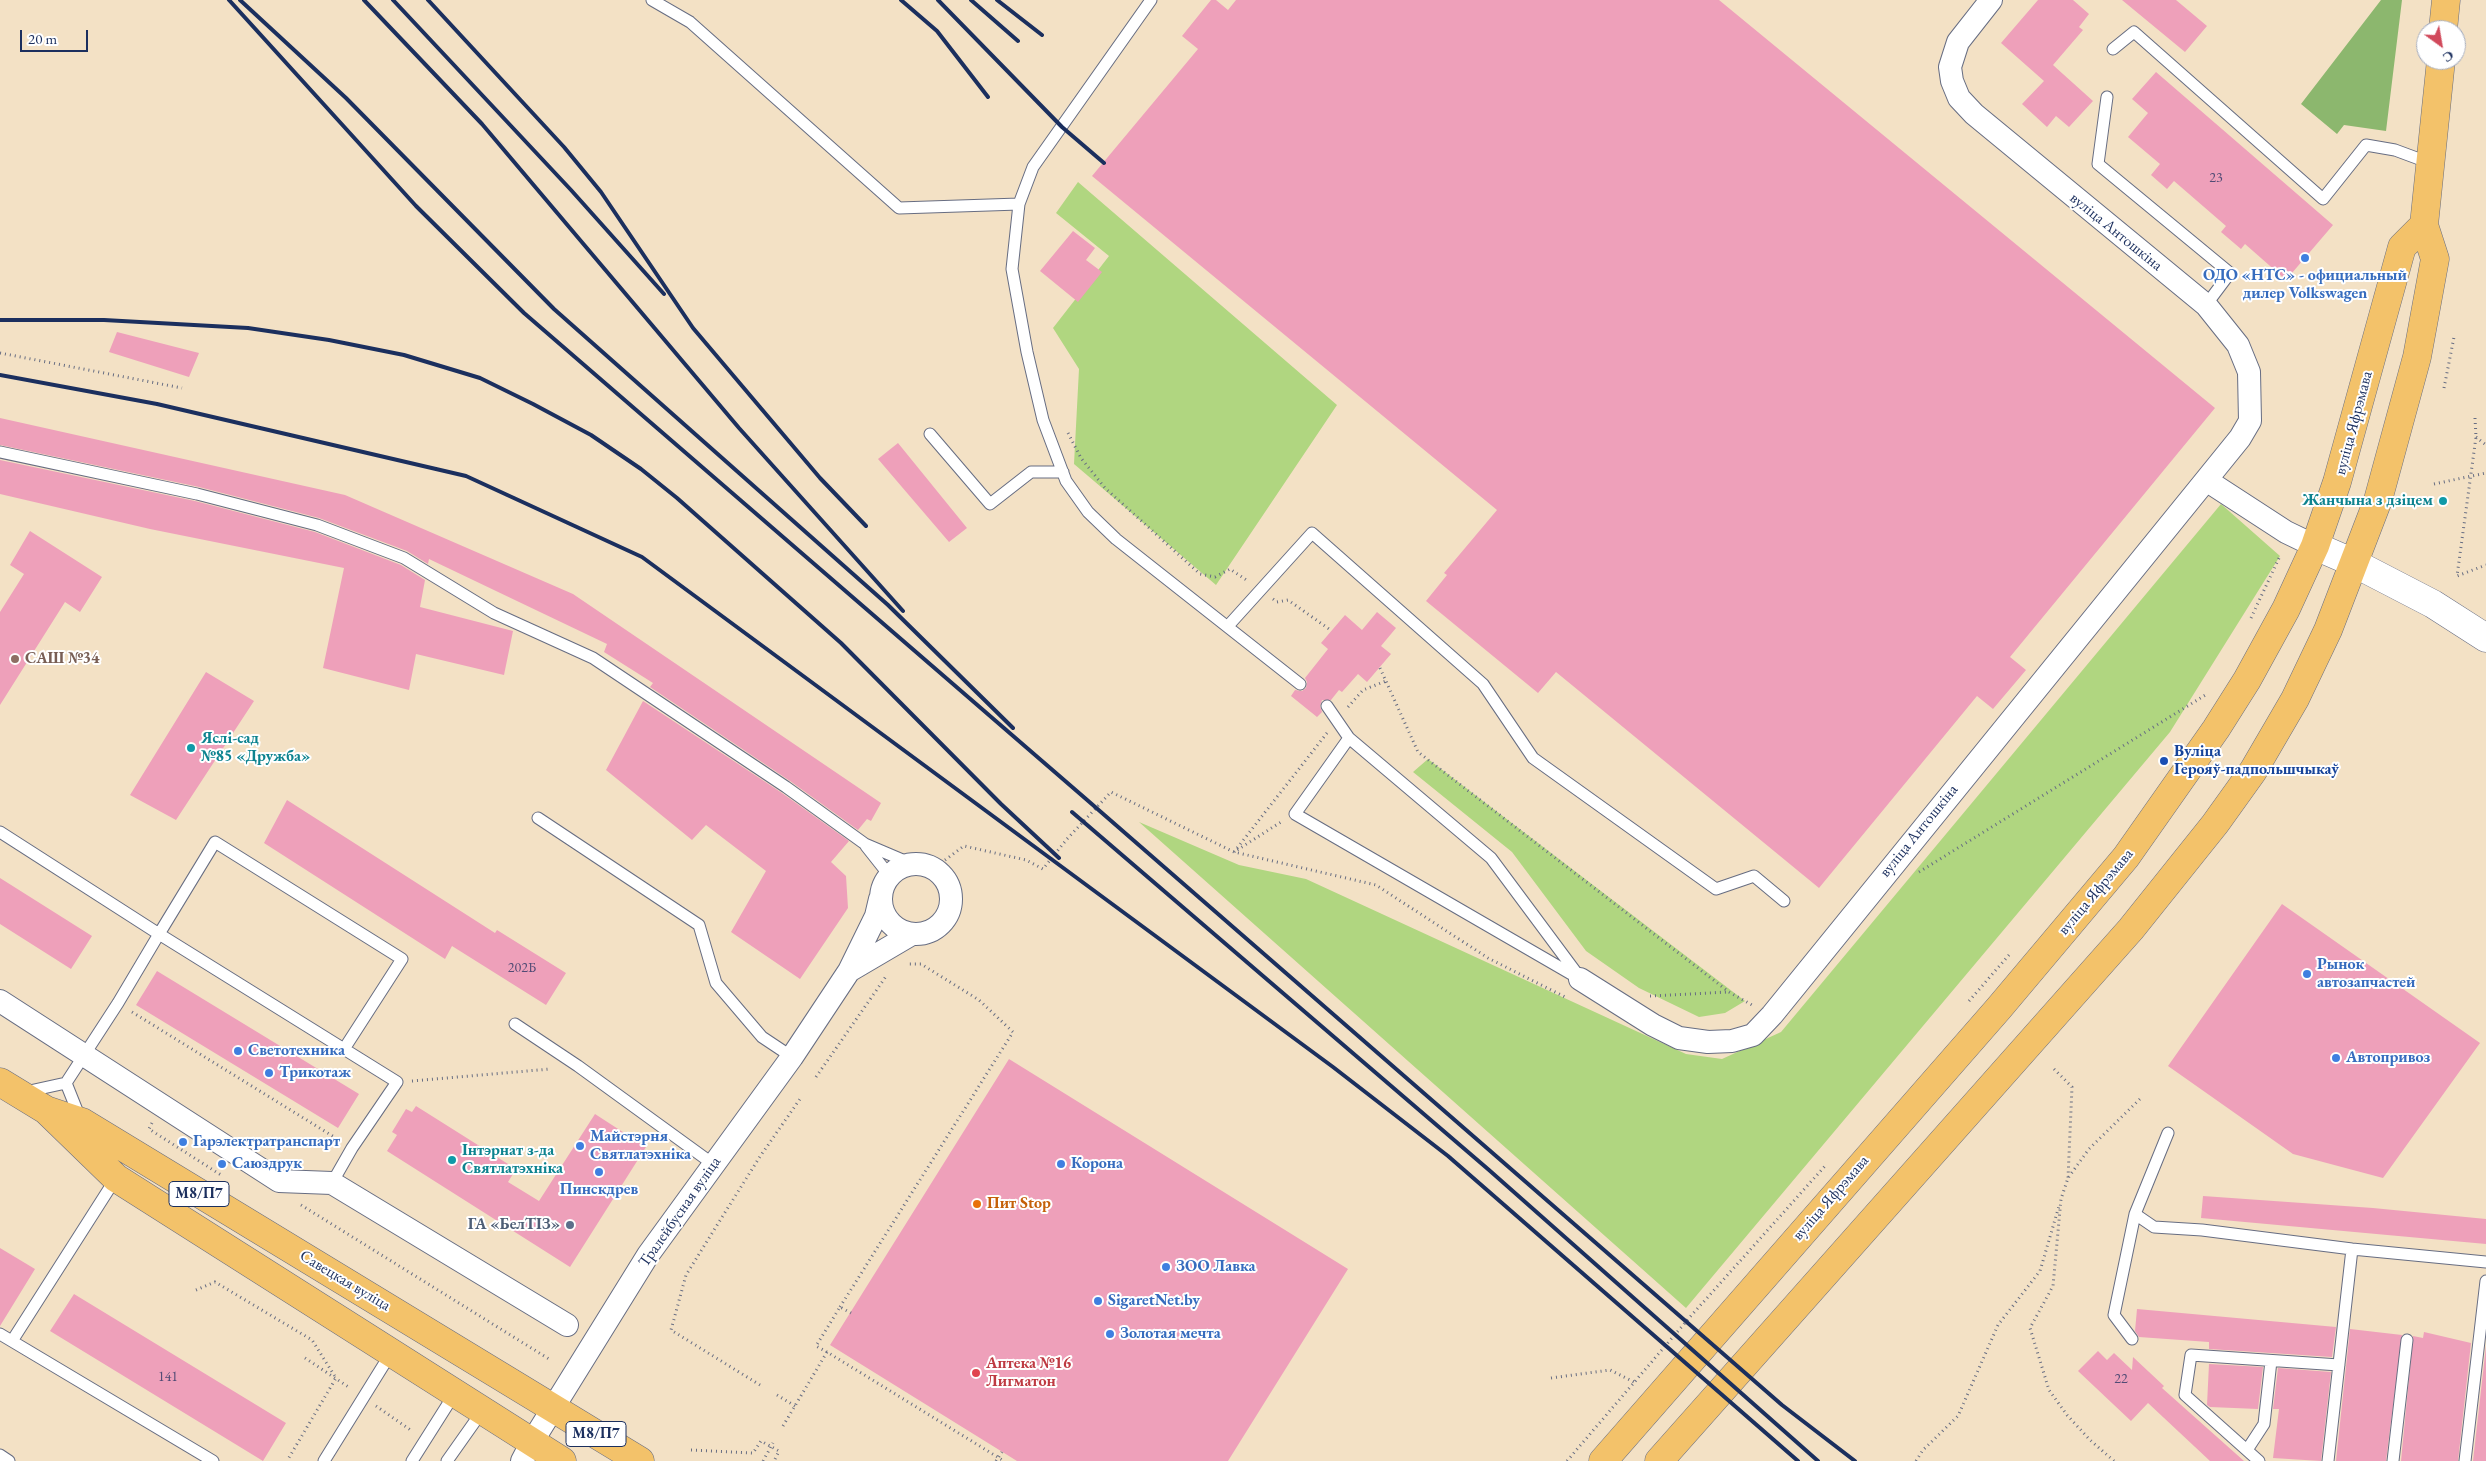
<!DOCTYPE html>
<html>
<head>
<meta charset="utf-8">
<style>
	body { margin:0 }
	#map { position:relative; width:2486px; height:1461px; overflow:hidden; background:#f3e1c5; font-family:"EB Garamond",serif }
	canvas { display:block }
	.north { position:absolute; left:2416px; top:20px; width:50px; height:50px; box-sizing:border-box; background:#fff; border:1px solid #a4acbf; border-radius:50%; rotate:148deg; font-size:14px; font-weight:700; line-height:20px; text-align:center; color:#1b2f5e }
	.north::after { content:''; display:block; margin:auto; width:18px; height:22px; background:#d1495b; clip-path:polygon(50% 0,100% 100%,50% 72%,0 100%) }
	.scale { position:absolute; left:20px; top:30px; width:68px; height:22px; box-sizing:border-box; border:2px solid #1b2f5e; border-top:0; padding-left:6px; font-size:15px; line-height:18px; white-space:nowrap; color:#1b2f5e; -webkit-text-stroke:4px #fff; paint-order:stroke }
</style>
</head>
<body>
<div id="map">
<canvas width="2486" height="1461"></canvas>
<div class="north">С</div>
<div class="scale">20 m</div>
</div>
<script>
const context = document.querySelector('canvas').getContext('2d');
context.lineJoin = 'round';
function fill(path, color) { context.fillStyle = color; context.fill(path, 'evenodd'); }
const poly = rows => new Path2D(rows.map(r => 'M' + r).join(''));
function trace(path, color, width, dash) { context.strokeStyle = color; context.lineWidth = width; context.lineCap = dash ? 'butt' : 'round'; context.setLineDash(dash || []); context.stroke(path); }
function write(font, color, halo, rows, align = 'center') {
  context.font = font + ' "EB Garamond",serif'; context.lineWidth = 4; context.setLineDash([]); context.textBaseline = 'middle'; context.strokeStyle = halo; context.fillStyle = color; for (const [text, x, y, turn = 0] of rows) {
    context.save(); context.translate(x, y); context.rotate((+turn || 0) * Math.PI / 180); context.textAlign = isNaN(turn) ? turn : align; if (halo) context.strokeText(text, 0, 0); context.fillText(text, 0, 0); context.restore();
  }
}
const green = poly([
	[1078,182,1337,405,1216,585,1074,464,1079,369,1053,328,1109,256,1056,213],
	[2221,504,2280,556,2170,732,1686,1308,1139,822,1239,865,1306,879,1686,1054,1722,1059,1781,1032],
	[1428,759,1745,1001,1725,1013,1699,1017,1639,988,1586,951,1512,852,1413,772]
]);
const forest = poly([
	[2381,0,2402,0,2386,131,2344,125,2337,134,2301,104]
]);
const building = poly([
	[1211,0,1216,0,1228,10,1236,0,1719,0,2215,408,2010,657,2026,670,1993,709,1977,696,1819,888,1556,672,1538,693,1426,601,1447,575,1444,573,1497,510,1092,176,1198,49,1182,36],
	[2038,0,2073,0,2089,14,2079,27,2083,30,2053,65,2093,101,2069,127,2056,116,2047,127,2022,104,2044,81,2001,43],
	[2122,0,2176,0,2207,26,2185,52],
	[2156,72,2333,225,2286,280,2245,244,2241,249,2221,232,2226,226,2174,181,2167,189,2151,175,2160,164,2128,137,2148,113,2132,99],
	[1073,231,1095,248,1086,260,1102,272,1078,302,1040,271],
	[117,332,199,353,189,377,109,352],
	[0,418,345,495,573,594,881,803,871,821,867,819,858,830,790,781,650,687,653,683,604,652,607,644,429,559,428,564,407,551,319,518,199,487,0,445],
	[898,443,967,528,949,542,878,459],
	[0,460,195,501,315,532,401,565,425,580,420,607,513,631,504,675,416,654,409,690,323,668,344,568,150,529,0,494],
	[30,531,102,577,80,612,65,602,0,705,0,612,24,574,10,565],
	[1377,612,1396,628,1381,646,1391,654,1367,682,1358,674,1342,692,1339,690,1331,700,1322,700,1320,706,1322,712,1317,717,1291,696,1295,690,1302,691,1306,688,1307,682,1305,678,1328,649,1321,643,1345,615,1362,630],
	[206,672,254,701,176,820,130,795],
	[643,701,782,793,849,841,831,862,846,876,848,908,800,979,731,932,766,871,706,825,692,840,606,770],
	[287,800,495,933,497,930,566,973,546,1005,452,946,445,959,264,843],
	[0,878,92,936,71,969,0,924],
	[2282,904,2480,1043,2383,1178,2293,1154,2168,1066],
	[157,971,359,1094,338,1128,136,1005],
	[1009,1059,1348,1269,1228,1461,1017,1461,830,1345],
	[416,1106,516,1169,508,1182,539,1201,595,1114,646,1147,570,1267,387,1151,397,1135,392,1132,406,1109,412,1112],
	[2203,1196,2373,1208,2486,1219,2486,1244,2201,1218],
	[0,1248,35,1269,0,1326],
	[74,1294,286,1423,263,1461,50,1331],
	[2137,1309,2336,1327,2332,1357,2209,1349,2209,1342,2139,1337,2135,1331],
	[2350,1329,2402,1335,2386,1461,2336,1461],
	[2424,1332,2471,1343,2458,1461,2401,1461,2413,1336,2423,1338],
	[2486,1346,2486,1461,2473,1461],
	[2098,1351,2107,1360,2114,1353,2132,1370,2133,1357,2164,1386,2162,1388,2244,1461,2210,1461,2148,1403,2131,1421,2078,1371],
	[2209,1364,2263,1367,2258,1409,2210,1407,2207,1405],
	[2278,1368,2331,1372,2321,1461,2273,1458,2279,1409,2273,1409]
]);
const path = poly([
	[0,353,182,388],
	[2444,388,2454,337],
	[2475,418,2476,437,2457,576,2486,565],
	[1068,433,1081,458,1105,488,1200,574,1215,577,1230,569,1248,581],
	[2476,437,2486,445],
	[2434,484,2486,473],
	[1273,599,1277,602,1288,600,1332,631],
	[2251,618,2280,556],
	[1380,668,1418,752,1729,992,1752,1005],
	[1348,707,1363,690,1386,681],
	[1327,733,1234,852,1376,885,1488,958,1565,997],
	[933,869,964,846,1026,860,1043,869,1067,839,1111,792,1234,852,1281,822],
	[1919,872,2207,694],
	[1650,996,1728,992],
	[1969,1001,2009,955],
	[132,1012,339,1140],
	[2054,1069,2072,1087,2068,1178],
	[816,1077,887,975],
	[412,1081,550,1069],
	[152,1123,149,1129,221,1175],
	[301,1205,549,1359],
	[196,1290,215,1282,312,1340,336,1378,287,1461],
	[840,1307,1013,1032,979,1000,921,964,907,964],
	[827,1352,816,1346,840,1307,851,1313],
	[305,1358,350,1388],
	[1551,1378,1610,1370,1634,1382],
	[760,1385,671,1330,686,1275,759,1158,800,1099],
	[777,1395,795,1406],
	[376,1406,412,1431],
	[783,1426,827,1352,1004,1461],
	[691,1450,753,1453,761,1441,779,1451,774,1461],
	[763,1461,773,1443],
	[996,1461,1002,1452],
	[1567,1461,1690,1317,1825,1166],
	[1916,1461,1923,1450,1958,1416,1998,1325,2040,1271,2059,1206],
	[2114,1461,2090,1440,2067,1415,2049,1390,2030,1328,2053,1286,2061,1199,2068,1178,2089,1149,2140,1099]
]);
const service = poly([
	[652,0,690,22,899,208,1019,204],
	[1151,0,1033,167,1019,204,1012,269,1027,352,1043,420,1066,481,1088,512,1116,539,1300,684],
	[2113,49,2134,32,2323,199,2366,145,2395,150,2430,163],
	[2107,97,2098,164,2230,273,2206,305],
	[930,434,990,504,1031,472,1063,472],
	[0,452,197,494,317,525,404,558,494,613,593,658,786,787,865,844,912,864],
	[1228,626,1312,533,1483,684,1533,758,1716,889,1754,876,1784,901],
	[1327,706,1349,738,1491,858,1578,975],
	[1349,738,1295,814,1580,979],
	[538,818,699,925,716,983,762,1037,792,1057],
	[0,832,159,934,215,842,402,959,344,1049],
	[866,846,885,870,884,883],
	[515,1024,578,1066,713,1164],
	[66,1083,80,1118],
	[25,1092,66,1083,118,1003,159,934,397,1082,352,1148,332,1183],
	[2135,1214,2154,1227,2202,1230,2352,1249,2486,1262],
	[0,1334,213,1461],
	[2132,1339,2114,1315,2135,1214,2168,1133],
	[12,1341,116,1178],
	[2247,1450,2264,1424,2271,1361],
	[0,1455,9,1461],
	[324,1461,391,1353],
	[412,1461,455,1393],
	[447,1461,483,1410],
	[2259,1461,2185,1395,2191,1355,2339,1365],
	[2328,1461,2352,1249],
	[2393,1461,2407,1340],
	[2465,1461,2486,1281]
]);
const minor = poly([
	[2206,480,2286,532,2315,546],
	'881 899a35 35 0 1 1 70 0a35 35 0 1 1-70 0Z',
	[849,971,912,934],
	[1580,979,1653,1025,1679,1038,1708,1042,1732,1041,1753,1035,1772,1015,2206,480,2240,438,2250,421,2249,372,2238,345,2206,305,1974,114,1959,98,1952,81,1950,67,1958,42,1991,0],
	[0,1001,279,1181,332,1183,567,1325],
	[522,1461,532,1442,648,1255,792,1057,849,971,876,916,880,899]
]);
const tertiary = poly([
	[2315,546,2352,562,2433,604,2486,638]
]);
const primary = poly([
	[2443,30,2446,0],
	[0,1082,46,1110,116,1178,562,1461],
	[46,1110,82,1122,640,1461],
	[1603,1461,1999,1008,2126,857,2216,729,2247,680,2286,609,2315,546,2337,482,2402,247,2424,225],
	[1659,1461,2131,929,2215,824,2253,771,2295,699,2328,630,2378,500,2417,357,2435,259,2424,225,2441,60]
]);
const rail = poly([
	[229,0,416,206,524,313,1086,799,1782,1405,1855,1461],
	[240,0,346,98,554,309,888,605,1013,728],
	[364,0,482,124,739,428,903,611],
	[393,0,571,190,664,294],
	[428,0,564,147,601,192,693,328,820,478,866,526],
	[901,0,937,31,988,97],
	[938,0,1062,127,1104,163],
	[971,0,1018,41],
	[997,0,1042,35],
	[0,320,104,320,248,328,329,340,404,355,480,378,533,404,591,435,641,469,677,498,841,643,1001,804,1059,858],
	[0,375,157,404,466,476,642,557,1333,1067,1448,1156,1798,1461],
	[1072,812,1489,1170,1818,1461]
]);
const markers = [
	[2305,258,5,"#3f7fe0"],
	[2443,501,5,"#0f9aa8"],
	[15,659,5,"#8d6e63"],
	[191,748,5,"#0f9aa8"],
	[2164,761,5,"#1a4fb4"],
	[2307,974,5,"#3f7fe0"],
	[238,1051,5,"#3f7fe0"],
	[2336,1058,5,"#3f7fe0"],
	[269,1073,5,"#3f7fe0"],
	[183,1142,5,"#3f7fe0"],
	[580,1146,5,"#3f7fe0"],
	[452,1160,5,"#0f9aa8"],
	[222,1164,5,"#3f7fe0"],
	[1061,1164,5,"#3f7fe0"],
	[599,1172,5,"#3f7fe0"],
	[977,1204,5,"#e8710a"],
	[570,1225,5,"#5c6f8a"],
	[1166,1267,5,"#3f7fe0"],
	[1098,1301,5,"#3f7fe0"],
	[1110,1334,5,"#3f7fe0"],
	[976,1373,5,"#e0444e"]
];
const numberNames = [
	["23",2216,178],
	["202Б",522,968],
	["141",168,1377],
	["22",2121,1379]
];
const shields = [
	[199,1194,60],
	[596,1434,60]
];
const shieldNames = [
	["М8/П7",199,1194],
	["М8/П7",596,1434]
];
const streetNames = [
	["вуліца Антошкіна",2116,232,39],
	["вуліца Яфрэмава",2354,423,-75],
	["вуліца Антошкіна",1919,831,-51],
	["вуліца Яфрэмава",2096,892,-50],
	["вуліца Яфрэмава",1831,1198,-49],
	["Тралейбусная вуліца",680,1212,-55],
	["Савецкая вуліца",345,1281,31]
];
const shopNames = [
	["ОДО «НТС» - официальный",2305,276,"center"],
	["дилер Volkswagen",2305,294,"center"],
	["Рынок",2317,965],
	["автозапчастей",2317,983],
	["Светотехника",248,1051],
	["Автопривоз",2346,1058],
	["Трикотаж",279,1073],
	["Майстэрня",590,1137],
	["Святлатэхніка",590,1155],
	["Гарэлектратранспарт",193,1142],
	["Саюздрук",232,1164],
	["Корона",1071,1164],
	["Пинскдрев",599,1190,"center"],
	["ЗОО Лавка",1176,1267],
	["SigaretNet.by",1108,1301],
	["Золотая мечта",1120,1334]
];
const cultureNames = [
	["Жанчына з дзіцем",2433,501,"right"],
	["Яслі-сад",201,739],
	["№85 «Дружба»",201,757],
	["Інтэрнат з-да",462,1151],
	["Святлатэхніка",462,1169]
];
const educationNames = [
	["САШ №34",25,659]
];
const transitNames = [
	["Вуліца",2174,752],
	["Герояў-падпольшчыкаў",2174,770]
];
const foodNames = [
	["Пит Stop",987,1204]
];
const serviceNames = [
	["ГА «БелТІЗ»",560,1225]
];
const healthNames = [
	["Аптека №16",986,1364],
	["Лигматон",986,1382]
];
fill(green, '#b0d680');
fill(forest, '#8cb76e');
fill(building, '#eea0ba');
trace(service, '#676d82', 13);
trace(minor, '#676d82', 24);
trace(tertiary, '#676d82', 29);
trace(primary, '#676d82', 29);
trace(path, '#676d82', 3, [1, 4]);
trace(service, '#fff', 11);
trace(minor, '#fff', 22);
trace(tertiary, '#fff', 28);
trace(primary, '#f3c26a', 28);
trace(rail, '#1b2f5e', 4);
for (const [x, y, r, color] of markers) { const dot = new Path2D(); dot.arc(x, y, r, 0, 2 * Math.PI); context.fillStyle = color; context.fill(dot); trace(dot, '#fff', 2); }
write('14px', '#504b75', null, numberNames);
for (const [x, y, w] of shields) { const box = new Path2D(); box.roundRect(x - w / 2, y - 12.5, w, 25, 4); context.fillStyle = '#fff'; context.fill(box); trace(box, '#1b2f5e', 1); }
write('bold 15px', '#1b2f5e', null, shieldNames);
write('16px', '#1b2f5e', '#fff', streetNames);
write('bold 16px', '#366cbe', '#fff', shopNames, 'left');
write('bold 16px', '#0d838f', '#fff', cultureNames, 'left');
write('bold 16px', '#785e54', '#fff', educationNames, 'left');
write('bold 16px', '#164399', '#fff', transitNames, 'left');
write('bold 16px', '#c56008', '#fff', foodNames, 'left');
write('bold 16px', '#4e5e75', '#fff', serviceNames, 'right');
write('bold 16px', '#be3a42', '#fff', healthNames, 'left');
</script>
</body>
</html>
